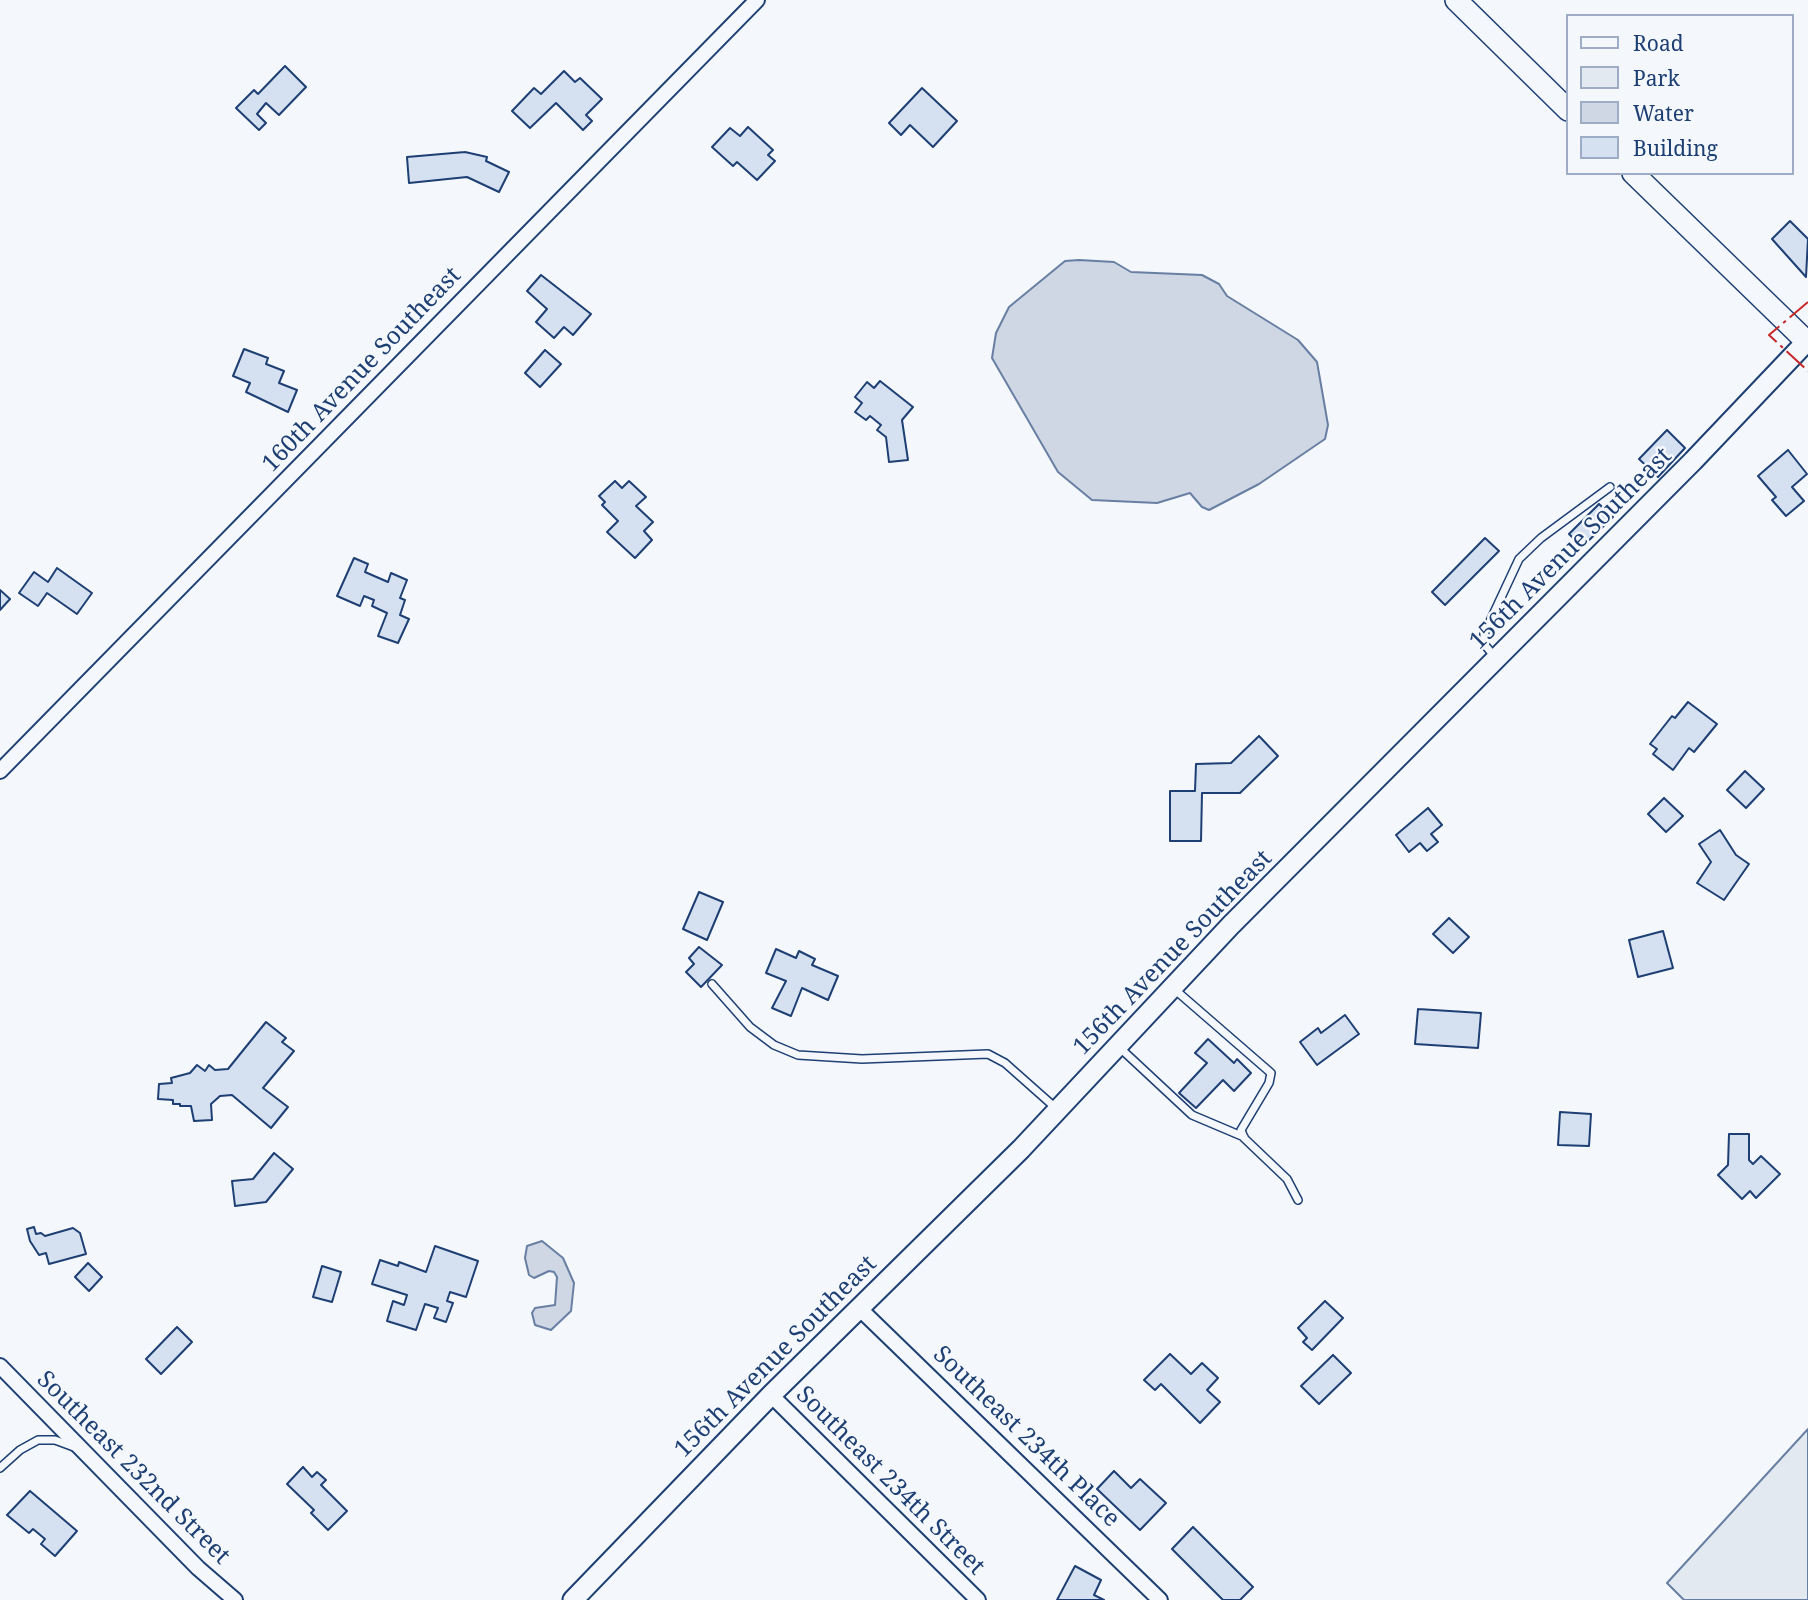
<!DOCTYPE html>
<html>
<head>
<meta charset="utf-8">
<style>
	body { margin:0 }
	#map { position:relative; width:1808px; height:1600px; overflow:hidden; background:#f4f7fb; font-family:"Noto Serif",serif }
	canvas { display:block }
	.legend { position:absolute; left:1566px; top:14px; width:228px; height:161px; box-sizing:border-box; background:#f4f7fb; border:2px solid #9eadc5; margin:0; padding:9px 12px; list-style:none; font-size:21px; color:#1d3f73 }
	.legend li { display:flex; align-items:center; gap:14px; height:35px }
	.legend b { width:35px; border:2px solid #9eadc5 }
</style>
</head>
<body>
<div id="map">
<canvas width="1808" height="1600"></canvas>
<ul class="legend">
<li><b style="height:9px;background:#f4f7fb"></b>Road</li>
<li><b style="height:19px;background:#e3e9f0"></b>Park</li>
<li><b style="height:19px;background:#cfd7e4"></b>Water</li>
<li><b style="height:19px;background:#d5e0f0"></b>Building</li>
</ul>
</div>
<script>
const context = document.querySelector('canvas').getContext('2d');
context.lineJoin = 'round';
function fill(path, color) { context.fillStyle = color; context.fill(path, 'evenodd'); }
const poly = rows => new Path2D(rows.map(r => 'M' + r).join(''));
function trace(path, color, width, dash) { context.strokeStyle = color; context.lineWidth = width; context.lineCap = dash ? 'butt' : 'round'; context.setLineDash(dash || []); context.stroke(path); }
function write(font, color, halo, rows, align = 'center') {
  context.font = font + ' "Noto Serif",serif'; context.lineWidth = 5; context.setLineDash([]); context.textBaseline = 'middle'; context.strokeStyle = halo; context.fillStyle = color; for (const [text, x, y, turn = 0] of rows) {
    context.save(); context.translate(x, y); context.rotate((+turn || 0) * Math.PI / 180); context.textAlign = isNaN(turn) ? turn : align; if (halo) context.strokeText(text, 0, 0); context.fillText(text, 0, 0); context.restore();
  }
}
const green = poly([
	[1808,1429,1808,1600,1684,1600,1667,1583,1808,1429]
]);
const water = poly([
	[1079,260,1114,262,1131,272,1202,275,1219,284,1227,296,1298,340,1317,362,1328,425,1325,439,1259,484,1209,510,1202,507,1190,493,1157,503,1092,500,1058,472,992,358,996,333,1009,307,1065,261,1079,260],
	[542,1241,563,1258,574,1283,571,1311,551,1330,535,1325,532,1313,535,1308,555,1305,557,1277,554,1272,549,1271,534,1278,529,1275,525,1258,527,1246,542,1241]
]);
const building = poly([
	[285,66,306,87,279,115,266,103,257,114,266,123,259,130,236,108,254,90,258,94,285,66],
	[564,71,575,82,580,78,602,99,586,115,592,121,583,130,556,103,530,128,512,111,534,88,541,94,564,71],
	[922,88,957,121,933,147,910,125,901,135,889,123,922,88],
	[748,127,773,150,768,155,775,161,757,180,737,162,733,166,712,147,730,128,740,136,748,127],
	[465,152,487,157,486,161,509,172,499,192,467,177,409,183,407,157,465,152],
	[1790,221,1808,239,1806,277,1772,239,1790,221],
	[541,275,591,314,573,335,564,327,554,338,536,322,547,309,527,291,541,275],
	[244,349,268,358,266,364,284,371,279,383,297,390,288,412,246,392,250,383,233,376,244,349],
	[545,350,561,364,540,387,525,373,545,350],
	[880,381,913,407,902,420,908,460,889,462,886,437,877,430,881,425,870,416,866,420,855,412,862,403,855,397,867,382,874,388,880,381],
	[1667,430,1685,448,1658,477,1639,459,1667,430],
	[1788,450,1807,474,1792,487,1804,501,1786,516,1772,500,1776,497,1758,476,1788,450],
	[615,481,622,488,629,481,646,497,636,506,653,522,644,531,652,540,635,558,607,532,618,521,602,505,605,502,599,496,615,481],
	[1599,504,1613,517,1582,547,1569,534,1599,504],
	[1485,538,1499,551,1445,605,1432,592,1485,538],
	[354,558,368,564,365,572,388,582,391,573,407,580,400,598,405,600,400,615,409,619,398,643,378,636,387,613,372,606,374,600,364,596,360,606,337,596,354,558],
	[57,568,92,593,77,614,47,593,38,606,19,593,34,572,48,582,57,568],
	[0,590,10,599,0,610,0,590],
	[1688,702,1717,724,1694,752,1689,748,1673,770,1653,754,1657,749,1650,744,1672,716,1675,718,1688,702],
	[1259,736,1278,756,1240,793,1202,793,1201,841,1170,841,1170,791,1195,791,1196,764,1231,763,1259,736],
	[1745,771,1764,789,1746,808,1727,790,1745,771],
	[1664,798,1683,816,1666,832,1648,814,1664,798],
	[1428,808,1442,825,1431,834,1438,842,1427,851,1420,843,1409,852,1396,835,1428,808],
	[1720,830,1736,855,1749,864,1724,900,1697,883,1711,862,1699,844,1720,830],
	[699,892,723,902,707,940,683,929,699,892],
	[1449,918,1469,937,1453,953,1433,934,1449,918],
	[1663,931,1673,968,1638,977,1629,940,1663,931],
	[699,947,722,965,701,987,686,972,694,964,689,958,699,947],
	[776,949,796,958,799,951,815,959,812,965,838,976,828,1000,802,988,791,1016,772,1008,786,981,766,973,776,949],
	[1418,1009,1481,1013,1478,1048,1415,1044,1418,1009],
	[1345,1015,1359,1034,1317,1065,1300,1042,1318,1028,1321,1033,1345,1015],
	[266,1022,286,1038,282,1042,294,1051,263,1088,288,1107,271,1128,232,1095,220,1096,211,1104,212,1120,194,1121,191,1106,180,1106,180,1104,173,1104,173,1100,158,1099,159,1084,172,1083,171,1078,190,1073,197,1065,205,1071,209,1065,215,1070,228,1069,266,1022],
	[1208,1039,1234,1063,1237,1059,1251,1073,1234,1091,1223,1080,1196,1108,1179,1093,1207,1063,1195,1053,1208,1039],
	[1560,1112,1591,1114,1589,1146,1558,1145,1560,1112],
	[1729,1134,1749,1134,1749,1160,1753,1164,1761,1156,1780,1174,1756,1198,1750,1191,1742,1199,1718,1175,1728,1165,1729,1134],
	[274,1153,293,1169,266,1202,235,1206,232,1181,253,1179,274,1153],
	[34,1227,36,1234,41,1233,45,1236,73,1228,80,1233,86,1254,49,1264,46,1253,39,1255,30,1241,27,1229,34,1227],
	[435,1246,478,1261,466,1297,450,1292,447,1301,453,1303,446,1322,434,1318,438,1308,425,1304,416,1330,387,1321,393,1301,404,1305,407,1295,372,1284,380,1260,398,1266,399,1262,426,1272,435,1246],
	[88,1263,102,1277,89,1291,75,1277,88,1263],
	[322,1266,341,1272,332,1302,313,1297,322,1266],
	[1325,1301,1343,1318,1312,1350,1303,1342,1307,1338,1298,1328,1325,1301],
	[177,1327,192,1342,161,1374,146,1359,177,1327],
	[1170,1354,1191,1374,1202,1363,1218,1378,1207,1390,1220,1402,1200,1423,1161,1384,1155,1390,1144,1380,1170,1354],
	[1333,1355,1351,1373,1319,1404,1301,1386,1333,1355],
	[303,1467,312,1477,317,1472,326,1480,321,1485,347,1511,328,1530,311,1513,314,1510,287,1484,303,1467],
	[1114,1471,1131,1488,1140,1479,1166,1503,1140,1530,1097,1489,1114,1471],
	[30,1491,77,1531,55,1556,41,1544,45,1539,33,1529,29,1533,7,1515,30,1491],
	[1193,1527,1253,1587,1240,1600,1223,1600,1172,1549,1193,1527],
	[1075,1566,1101,1580,1094,1595,1104,1600,1057,1600,1075,1566]
]);
const service = poly([
	[1495,657,1484,644,1484,634,1519,559,1541,538,1610,487],
	[712,984,750,1027,774,1045,798,1055,862,1059,988,1054,1005,1063,1058,1110],
	[1173,988,1271,1073,1269,1083,1241,1130,1244,1138,1287,1179,1298,1200],
	[1119,1047,1192,1115,1244,1137],
	[0,1468,20,1450,38,1440,55,1440,74,1447]
]);
const minor = poly([
	[0,771,757,0],
	[859,1308,1160,1600],
	[0,1366,198,1568,235,1600],
	[771,1395,978,1600]
]);
const tertiary = poly([
	[573,1600,771,1395,1021,1149,1231,925,1693,461,1808,340]
]);
const secondary = poly([
	[1456,0,1568,110],
	[1633,173,1808,343]
]);
const power = poly([
	[1808,302,1769,335,1808,371]
]);
const streetNames = [
	["160th Avenue Southeast",362,370,-46],
	["156th Avenue Southeast",1571,549,-45],
	["156th Avenue Southeast",1173,953,-46],
	["156th Avenue Southeast",776,1357,-45],
	["Southeast 234th Place",1026,1437,44],
	["Southeast 232nd Street",133,1468,45],
	["Southeast 234th Street",890,1481,45]
];
fill(green, '#e3e9f0');
trace(green, '#687fa3', 2);
fill(water, '#cfd7e4');
trace(water, '#687fa3', 2);
fill(building, '#d5e0f0');
trace(building, '#1d3f73', 2);
trace(service, '#1d3f73', 10);
trace(minor, '#1d3f73', 18);
trace(tertiary, '#1d3f73', 23);
trace(secondary, '#1d3f73', 24);
trace(service, '#f4f7fb', 7);
trace(minor, '#f4f7fb', 14);
trace(tertiary, '#f4f7fb', 19);
trace(secondary, '#f4f7fb', 21);
trace(power, '#c62828', 2, [24, 5, 3.5, 5]);
write('24px', '#1d3f73', '#f4f7fb', streetNames);
</script>
</body>
</html>
